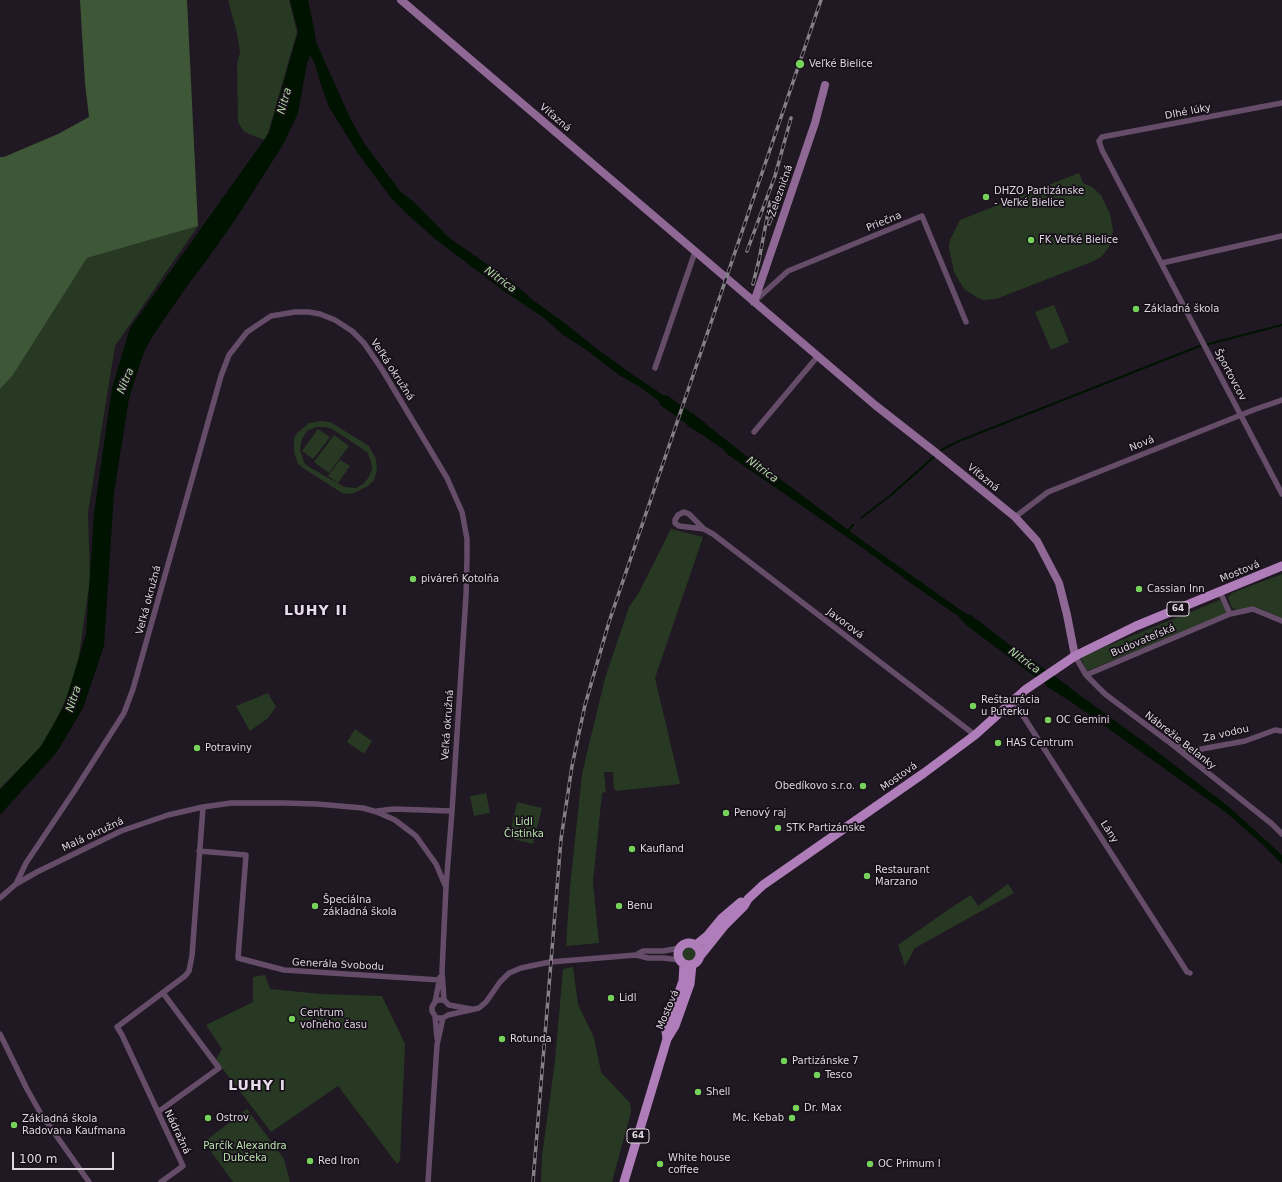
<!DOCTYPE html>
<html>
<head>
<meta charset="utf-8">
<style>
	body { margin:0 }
	#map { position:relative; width:1282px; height:1182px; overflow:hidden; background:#201822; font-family:"DejaVu Sans",sans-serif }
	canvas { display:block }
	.scale { position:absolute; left:12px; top:1152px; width:102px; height:18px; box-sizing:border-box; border:2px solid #ded8df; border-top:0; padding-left:5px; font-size:12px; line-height:14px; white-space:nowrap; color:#ded8df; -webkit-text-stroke:3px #170f19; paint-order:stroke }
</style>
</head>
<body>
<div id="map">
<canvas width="1282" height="1182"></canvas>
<div class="scale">100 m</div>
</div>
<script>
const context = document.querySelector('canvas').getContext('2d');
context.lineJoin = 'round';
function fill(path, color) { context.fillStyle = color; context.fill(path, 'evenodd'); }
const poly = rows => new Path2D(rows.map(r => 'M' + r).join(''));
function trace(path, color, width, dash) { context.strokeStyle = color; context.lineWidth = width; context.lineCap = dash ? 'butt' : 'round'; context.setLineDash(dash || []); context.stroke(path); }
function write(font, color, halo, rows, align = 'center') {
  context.font = font + ' "DejaVu Sans",sans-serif'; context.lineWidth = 3.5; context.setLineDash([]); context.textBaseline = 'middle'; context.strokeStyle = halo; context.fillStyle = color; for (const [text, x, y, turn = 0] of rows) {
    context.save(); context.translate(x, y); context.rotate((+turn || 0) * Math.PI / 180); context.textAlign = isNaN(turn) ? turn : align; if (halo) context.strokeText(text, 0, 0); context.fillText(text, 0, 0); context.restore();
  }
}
const green = poly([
	[228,0,289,0,297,32,268,133,264,140,244,132,238,122,237,65,240,52,237,33],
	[1079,173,1083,183,1092,187,1101,195,1110,214,1113,230,1112,238,1109,247,1101,257,1094,261,996,299,984,300,978,298,964,289,954,272,949,248,950,240,960,220],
	[198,226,115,346,88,513,90,579,76,677,46,742,0,788,0,389,13,375,87,258],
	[1054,305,1069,342,1051,350,1035,312],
	[320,421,330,422,335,425,369,446,376,459,377,470,374,480,368,486,354,493,349,494,342,493,303,468,298,464,294,452,294,439,296,434,309,423],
	[316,427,326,427,332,429,367,452,371,461,372,469,369,477,363,484,356,488,344,487,306,465,304,462,300,450,302,439,307,431],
	[318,429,330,437,313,459,302,451],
	[334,435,349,446,329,473,314,462],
	[340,460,350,466,338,483,328,476],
	[671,529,703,537,655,678,680,784,616,791,614,788,613,772,604,772,606,792,602,793,593,882,599,943,566,946,570,887,582,774,605,678,629,607,638,594],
	[1282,574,1282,618,1254,606,1241,611,1232,608,1228,597,1232,593],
	[1220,600,1227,613,1087,671,1080,657],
	[268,693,276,707,268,718,250,731,236,706],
	[355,729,372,741,364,754,347,742],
	[486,793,490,813,474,816,470,796],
	[517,802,542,808,533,844,509,838],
	[1008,884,1014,893,915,948,905,966,898,945,952,907,971,895,978,906],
	'682 955a8 8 0 1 1 16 0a8 8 0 1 1-16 0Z',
	[573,967,578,1004,594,1038,601,1072,630,1103,631,1112,612,1182,541,1182,542,1156,555,1061,563,969],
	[265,975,270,989,322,994,382,996,405,1044,400,1161,397,1164,338,1086,271,1132,216,1060,222,1049,206,1025,253,1002,253,977],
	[247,1109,284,1159,290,1182,233,1182,204,1142]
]);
const forest = poly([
	[80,0,187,0,198,226,87,258,13,375,0,389,0,157,4,157,58,134,89,117,85,83]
]);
const water = poly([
	[290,0,308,0,315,34,316,42,351,120,366,146,400,191,415,203,448,237,511,281,534,301,566,324,598,350,610,358,626,370,679,406,676,414,640,387,619,375,588,351,562,334,544,318,501,289,434,238,407,214,391,198,357,152,329,107,321,85,315,64,310,55,307,64,298,113,284,143,237,217,206,261,185,289,152,337,144,352,129,398,114,493,104,646,83,708,57,752,0,815,0,790,41,746,64,706,86,634,94,513,112,388,130,328,269,133,298,32],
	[692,412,698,418,745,455,780,479,863,541,966,614,971,615,1020,653,1042,668,1033,675,966,625,958,616,912,584,867,551,727,454,724,450,697,431,687,426],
	[1056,678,1151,747,1229,807,1282,855,1282,864,1262,844,1228,814,1067,699,1046,686]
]);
const stream = poly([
	[939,452,943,449,959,441,1197,347,1282,325],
	[861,518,891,495,936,455],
	[847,532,853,525]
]);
const river = poly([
	[665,401,702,428],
	[1025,662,1065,691]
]);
const street = poly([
	[1282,103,1102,137,1099,141,1102,150,1282,494],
	[1162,263,1282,236],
	[756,300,788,271,922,216,966,322],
	[655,368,695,252],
	[754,432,818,356],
	[1015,517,1048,492,1256,409,1282,400],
	[704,529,679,526,675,523,675,520,678,515,684,512,689,514,704,529,713,534,975,735],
	[1220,592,1230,614],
	[1075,656,1086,675,1105,694,1173,745,1272,824,1282,834],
	[1086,675,1230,614,1253,609,1282,621],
	[1013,700,1182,964,1187,972,1190,973],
	[1176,746,1196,750,1245,741,1275,730,1282,731],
	[377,811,394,809,452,811],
	[199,851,246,855,238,958,284,970,440,980],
	[16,884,26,863,75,790,124,713,133,689,221,376,229,355,247,332,271,316,295,312,309,312,320,314,335,320,352,331,364,343,383,371,447,478,462,512,467,539,467,557,466,596,452,811,446,887,442,971,444,1000],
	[0,898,16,884,37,872,121,831,168,815,203,807,231,803,284,803,317,804,363,808,377,812,395,820,416,836,436,864,445,885],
	[636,955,643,951,663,951,680,948],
	[435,1002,438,1000,444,1000,449,1005,471,1009],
	[435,1016,437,1018,443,1018,448,1015,479,1008,486,1002,500,982,509,973,521,968,550,962,636,955,648,958,663,958,680,960],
	[0,1034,27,1089,41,1114,89,1182],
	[437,1038,435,1016,432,1011,432,1007,435,1002,440,977],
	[158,1112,219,1068,163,993],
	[161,1182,183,1166,122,1035,117,1027,185,976,189,971,192,956,203,807],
	[428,1182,437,1045,443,1018]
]);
const secondary = poly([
	[401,0,875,405,935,452,1015,517,1037,541,1059,583,1067,615,1075,656],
	[754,302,815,123,825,85]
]);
const primary = poly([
	'678 954a11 11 0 1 1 22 0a11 11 0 1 1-22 0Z',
	[696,945,707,936,721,919,741,902],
	[701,955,725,925,744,906,748,899,763,885,924,773,975,735,1025,690,1075,656,1136,626,1282,566],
	[667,1039,666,1031,668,1023,683,981,684,964],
	[624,1182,667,1039,675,1026,690,984,692,965]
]);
const rail = poly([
	[769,224,786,184],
	[747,251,775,176,791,118],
	[753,284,759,260,770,202],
	[533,1182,561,839,572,766,585,705,609,622,821,0]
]);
const markers = [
	[800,64,5,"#76d25a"],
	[986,197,4,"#76d25a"],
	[1031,240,4,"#76d25a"],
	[1136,309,4,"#76d25a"],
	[413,579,4,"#76d25a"],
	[1139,589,4,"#76d25a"],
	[973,706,4,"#76d25a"],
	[1048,720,4,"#76d25a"],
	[998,743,4,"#76d25a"],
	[197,748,4,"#76d25a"],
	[863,786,4,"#76d25a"],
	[726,813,4,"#76d25a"],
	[778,828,4,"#76d25a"],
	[632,849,4,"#76d25a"],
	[867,876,4,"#76d25a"],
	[315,906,4,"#76d25a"],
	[619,906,4,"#76d25a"],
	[611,998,4,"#76d25a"],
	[292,1019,4,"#76d25a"],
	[502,1039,4,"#76d25a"],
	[784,1061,4,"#76d25a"],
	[817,1075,4,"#76d25a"],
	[698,1092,4,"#76d25a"],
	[796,1108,4,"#76d25a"],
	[208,1118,4,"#76d25a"],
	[792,1118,4,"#76d25a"],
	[14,1125,4,"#76d25a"],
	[310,1161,4,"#76d25a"],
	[660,1164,4,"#76d25a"],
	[870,1164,4,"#76d25a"]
];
const shields = [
	[1178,609,22],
	[638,1136,22]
];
const shieldNames = [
	["64",1178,609],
	["64",638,1136]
];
const poiNames = [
	["Veľké Bielice",809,64],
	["DHZO Partizánske",994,191],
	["- Veľké Bielice",994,203],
	["FK Veľké Bielice",1039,240],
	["Základná škola",1144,309],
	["piváreň Kotolňa",421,579],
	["Cassian Inn",1147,589],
	["Reštaurácia",981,700],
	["u Puterku",981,712],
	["OC Gemini",1056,720],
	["HAS Centrum",1006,743],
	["Potraviny",205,748],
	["Obedíkovo s.r.o.",855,786,"right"],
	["Penový raj",734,813],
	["STK Partizánske",786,828],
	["Kaufland",640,849],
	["Restaurant",875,870],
	["Marzano",875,882],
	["Špeciálna",323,900],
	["základná škola",323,912],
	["Benu",627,906],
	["Lidl",619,998],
	["Centrum",300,1013],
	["voľného času",300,1025],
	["Rotunda",510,1039],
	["Partizánske 7",792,1061],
	["Tesco",825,1075],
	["Shell",706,1092],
	["Dr. Max",804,1108],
	["Ostrov",216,1118],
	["Mc. Kebab",784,1118,"right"],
	["Základná škola",22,1119],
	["Radovana Kaufmana",22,1131],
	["White house",668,1158],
	["coffee",668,1170],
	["Red Iron",318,1161],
	["OC Primum I",878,1164]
];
const streetNames = [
	["Dlhé lúky",1188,112,-11],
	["Víťazná",555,118,40],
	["Železničná",781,191,-71],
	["Priečna",884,222,-22],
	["Veľká okružná",392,370,57],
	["Športovcov",1230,375,62],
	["Nová",1142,444,-22],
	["Víťazná",983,478,39],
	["Mostová",1240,572,-22],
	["Veľká okružná",149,600,-75],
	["Javorová",845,624,37],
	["Budovateľská",1143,641,-23],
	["Veľká okružná",448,725,-86],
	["Za vodou",1226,734,-13],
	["Nábrežie Belanky",1180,741,38],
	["Mostová",899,777,-35],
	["Lány",1109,832,57],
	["Malá okružná",93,835,-25],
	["Generála Svobodu",338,965,3],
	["Mostová",668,1010,-67],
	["Nádražná",177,1132,65]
];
const parkNames = [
	["Lidl",524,822],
	["Čistinka",524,834],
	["Parčík Alexandra",245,1146],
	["Dubčeka",245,1158]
];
const waterNames = [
	["Nitra",285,101,-74],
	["Nitrica",500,280,36],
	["Nitra",126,381,-67],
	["Nitrica",762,470,36],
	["Nitrica",1024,661,36],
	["Nitra",74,699,-72]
];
const districtNames = [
	["LUHY II",316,611],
	["LUHY I",257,1086]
];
fill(green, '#273922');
fill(forest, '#3e5837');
fill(water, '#001300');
trace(stream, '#001300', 2);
trace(river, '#001300', 12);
trace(street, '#654d69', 5.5);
trace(secondary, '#8f6896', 8);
trace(primary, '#af7db9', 9);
trace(rail, '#857f87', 3.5);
trace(rail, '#170f19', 2, [6]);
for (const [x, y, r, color] of markers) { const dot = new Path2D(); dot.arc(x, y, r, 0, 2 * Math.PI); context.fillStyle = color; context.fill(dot); trace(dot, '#170f19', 1.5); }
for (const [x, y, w] of shields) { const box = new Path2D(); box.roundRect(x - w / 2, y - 7, w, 14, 3); context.fillStyle = '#170f19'; context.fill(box); trace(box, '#ded8df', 1); }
write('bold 9px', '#ded8df', null, shieldNames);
write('10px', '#ded8df', '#170f19', poiNames, 'left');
write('10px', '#ded8df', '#170f19', streetNames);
write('10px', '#b7e5ab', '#170f19', parkNames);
write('italic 11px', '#add9a0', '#170f19', waterNames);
context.letterSpacing = '1px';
write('bold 14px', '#e8dcea', '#170f19', districtNames);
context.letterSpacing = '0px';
</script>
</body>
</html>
